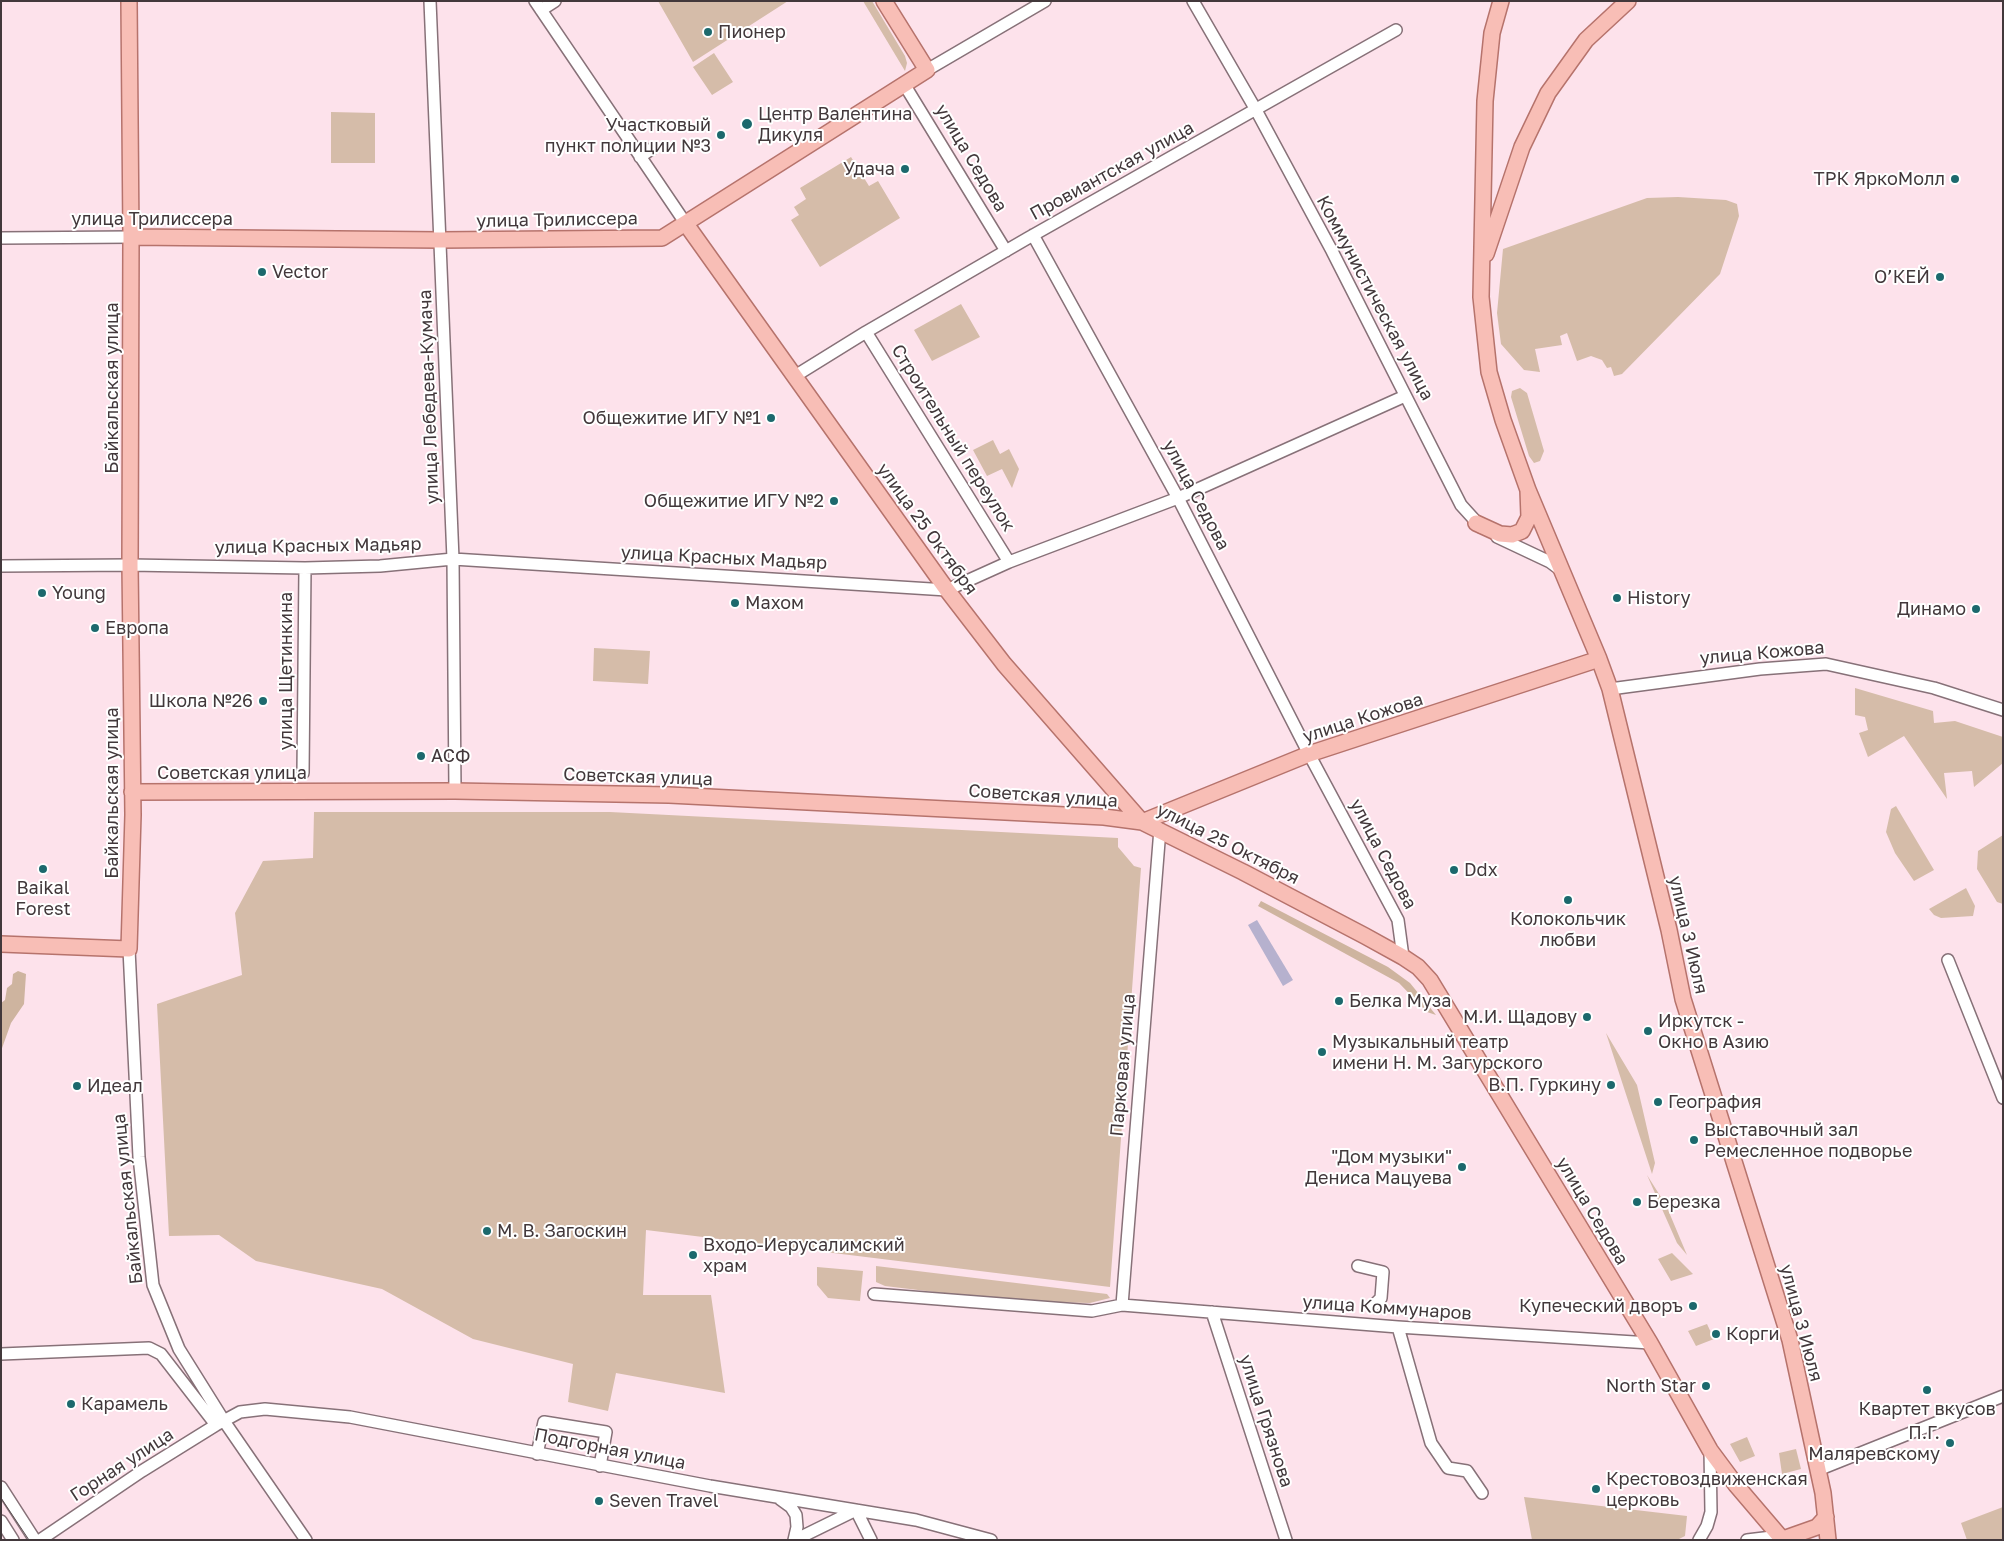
<!DOCTYPE html>
<html>
<head>
<meta charset="utf-8">
<style>
	body { margin:0 }
	#map { position:relative; width:2004px; height:1541px; overflow:hidden; background:#fde2eb; font-family:"Golos Text",sans-serif }
	canvas { display:block }
	.frame { position:absolute; inset:0; border:2px solid #42383b; pointer-events:none }
</style>
</head>
<body>
<div id="map">
<canvas width="2004" height="1541"></canvas>
<div class="frame"></div>
</div>
<script>
const context = document.querySelector('canvas').getContext('2d');
context.lineJoin = 'round';
function fill(path, color) { context.fillStyle = color; context.fill(path, 'evenodd'); }
const poly = rows => new Path2D(rows.map(r => 'M' + r).join(''));
function trace(path, color, width, dash) { context.strokeStyle = color; context.lineWidth = width; context.lineCap = dash ? 'butt' : 'round'; context.setLineDash(dash || []); context.stroke(path); }
function write(font, color, halo, rows, align = 'center') {
  context.font = font + ' "Golos Text",sans-serif'; context.lineWidth = 4; context.setLineDash([]); context.textBaseline = 'middle'; context.strokeStyle = halo; context.fillStyle = color; for (const [text, x, y, turn = 0] of rows) {
    context.save(); context.translate(x, y); context.rotate((+turn || 0) * Math.PI / 180); context.textAlign = isNaN(turn) ? turn : align; if (halo) context.strokeText(text, 0, 0); context.fillText(text, 0, 0); context.restore();
  }
}
const green = poly([
	[658,1,788,1,693,62],
	[863,1,872,1,905,56,907,63,905,71],
	[714,53,733,82,712,95,693,67],
	[331,112,375,113,375,163,331,163],
	[851,157,869,186,878,181,900,218,820,267,791,220,799,215,794,207,806,199,800,188],
	[1678,197,1726,200,1737,204,1739,216,1720,274,1622,374,1614,376,1611,367,1607,368,1602,360,1591,356,1577,361,1567,333,1560,336,1562,345,1535,349,1540,372,1524,370,1501,344,1497,313,1503,249,1647,198],
	[961,304,980,337,932,361,914,330],
	[1520,388,1527,393,1544,451,1540,461,1534,463,1529,456,1511,397,1512,391],
	[993,440,1000,454,1009,449,1019,469,1012,488,1002,469,987,476,973,450],
	[594,648,650,651,648,684,593,681],
	[1855,688,1933,711,1934,723,1955,721,2003,737,2003,763,1974,787,1972,771,1944,773,1947,799,1904,736,1868,757,1859,733,1868,730,1865,717,1855,715],
	[1896,806,1934,870,1914,881,1895,853,1886,832,1891,809],
	[314,812,610,812,1118,838,1118,847,1134,866,1141,868,1110,1287,646,1230,643,1295,711,1295,725,1393,616,1373,608,1411,568,1402,573,1364,473,1339,382,1289,256,1261,219,1235,169,1236,157,1004,242,975,235,913,263,861,313,858],
	[2003,835,2003,904,1997,902,1977,869,1978,851],
	[1966,888,1975,906,1973,916,1941,918,1934,915,1929,909],
	[1606,1033,1637,1085,1655,1163,1652,1174],
	[1647,1175,1666,1205,1687,1255,1677,1243],
	[1672,1253,1693,1274,1671,1281,1658,1259],
	[876,1266,1107,1294,1110,1298,1090,1303,1009,1301,885,1286,876,1282],
	[817,1267,863,1271,860,1301,828,1298,817,1285],
	[1707,1324,1714,1339,1696,1346,1688,1331],
	[1747,1437,1755,1456,1740,1462,1730,1444],
	[1796,1449,1801,1469,1782,1474,1779,1453],
	[1524,1497,1687,1516,1685,1536,1677,1540,1532,1540],
	[2003,1507,2003,1540,1967,1540,1961,1523]
]);
const forest = poly([
	[1261,901,1388,967,1410,983,1436,1015,1427,1012,1399,983,1258,906],
	[18,971,26,974,24,1004,11,1023,1,1051,1,1003,5,1000,7,988,12,984,13,974]
]);
const water = poly([
	[1257,920,1293,980,1283,986,1248,925]
]);
const minor = poly([
	[430,1,453,559,455,791],
	[535,1,686,224],
	[1193,1,1256,110,1332,251,1461,505,1481,527],
	[541,10,555,1],
	[927,70,1045,1],
	[904,84,1006,251],
	[640,157,653,148],
	[1033,235,1178,498,1309,754,1398,920,1403,957],
	[1,238,131,237],
	[866,332,1009,562],
	[795,376,866,332,1028,238,1396,30],
	[1497,537,1550,562,1562,571],
	[1,566,130,565,305,568,380,566,453,559,947,590,1009,562,1178,498,1405,396],
	[1610,689,1760,669,1826,664,1934,688,2003,710],
	[303,773,305,568],
	[129,949,139,1157,153,1285,179,1349,224,1421,306,1540],
	[1948,960,2003,1098],
	[1358,1266,1383,1272,1381,1298,1374,1305],
	[874,1294,1092,1311,1122,1305,1398,1327,1650,1343],
	[1122,1305,1160,829],
	[1212,1312,1286,1540],
	[1398,1327,1431,1443,1448,1468,1467,1471,1482,1493],
	[1,1354,149,1348,161,1354,216,1425],
	[537,1454,544,1422,606,1432,600,1466],
	[1818,1470,2003,1396],
	[1,1487,35,1540],
	[780,1499,791,1507,796,1515,797,1527,794,1540],
	[856,1510,871,1540],
	[1,1521,13,1540],
	[40,1540,142,1471,216,1425,240,1412,265,1409,350,1417,710,1486,916,1520,991,1540],
	[795,1540,856,1510],
	[1699,1540,1707,1526,1711,1512,1710,1450],
	[1747,1540,1772,1537,1783,1539]
]);
const major = poly([
	[686,224,947,590,1004,664,1142,822,1243,872,1365,936,1403,957,1418,967,1430,980,1650,1343,1710,1450,1736,1485,1783,1540],
	[131,237,440,240,662,238,927,70,884,1],
	[1486,254,1522,147,1548,93,1586,40,1628,1],
	[1528,490,1599,659,1610,689,1669,930,1683,999,1790,1340,1823,1493,1828,1540],
	[1476,523,1500,534,1512,535,1522,531,1529,517,1528,490,1503,420,1489,372,1481,297,1485,101,1492,33,1501,1],
	[132,792,455,791,669,795,1104,817,1142,822,1309,754,1599,659],
	[1,944,129,949,133,815,130,565,131,237,129,1],
	[1783,1539,1817,1527,1826,1517]
]);
const tram = poly([
	[1,1498,29,1540]
]);
const markers = [
	[708,32,5,"#1c696d"],
	[747,124,6,"#1c696d"],
	[721,135,5,"#1c696d"],
	[905,169,5,"#1c696d"],
	[1955,179,5,"#1c696d"],
	[262,272,5,"#1c696d"],
	[1940,277,5,"#1c696d"],
	[771,418,5,"#1c696d"],
	[834,501,5,"#1c696d"],
	[42,593,5,"#1c696d"],
	[1617,598,5,"#1c696d"],
	[735,603,5,"#1c696d"],
	[1976,609,5,"#1c696d"],
	[95,628,5,"#1c696d"],
	[263,701,5,"#1c696d"],
	[421,756,5,"#1c696d"],
	[43,869,5,"#1c696d"],
	[1454,870,5,"#1c696d"],
	[1568,900,5,"#1c696d"],
	[1339,1001,5,"#1c696d"],
	[1587,1017,5,"#1c696d"],
	[1648,1031,5,"#1c696d"],
	[1322,1052,5,"#1c696d"],
	[1611,1085,5,"#1c696d"],
	[77,1086,5,"#1c696d"],
	[1658,1102,5,"#1c696d"],
	[1694,1140,5,"#1c696d"],
	[1462,1167,5,"#1c696d"],
	[1637,1202,5,"#1c696d"],
	[487,1231,5,"#1c696d"],
	[693,1255,5,"#1c696d"],
	[1693,1306,5,"#1c696d"],
	[1716,1334,5,"#1c696d"],
	[1706,1386,5,"#1c696d"],
	[1927,1390,5,"#1c696d"],
	[71,1404,5,"#1c696d"],
	[1950,1443,5,"#1c696d"],
	[1596,1489,5,"#1c696d"],
	[599,1501,5,"#1c696d"]
];
const poiNames = [
	["Пионер",718,32],
	["Центр Валентина",758,114],
	["Дикуля",758,135],
	["Участковый",711,125,"right"],
	["пункт полиции №3",711,146,"right"],
	["Удача",895,169,"right"],
	["ТРК ЯркоМолл",1945,179,"right"],
	["Vector",272,272],
	["О’КЕЙ",1930,277,"right"],
	["Общежитие ИГУ №1",761,418,"right"],
	["Общежитие ИГУ №2",824,501,"right"],
	["Young",52,593],
	["History",1627,598],
	["Махом",745,603],
	["Динамо",1966,609,"right"],
	["Европа",105,628],
	["Школа №26",253,701,"right"],
	["АСФ",431,756],
	["Ddx",1464,870],
	["Baikal",43,888,"center"],
	["Forest",43,909,"center"],
	["Колокольчик",1568,919,"center"],
	["любви",1568,940,"center"],
	["Белка Муза",1349,1001],
	["М.И. Щадову",1577,1017,"right"],
	["Иркутск -",1658,1021],
	["Окно в Азию",1658,1042],
	["Музыкальный театр",1332,1042],
	["имени Н. М. Загурского",1332,1063],
	["В.П. Гуркину",1601,1085,"right"],
	["Идеал",87,1086],
	["География",1668,1102],
	["Выставочный зал",1704,1130],
	["Ремесленное подворье",1704,1151],
	["\"Дом музыки\"",1452,1157,"right"],
	["Дениса Мацуева",1452,1178,"right"],
	["Березка",1647,1202],
	["М. В. Загоскин",497,1231],
	["Входо-Иерусалимский",703,1245],
	["храм",703,1266],
	["Купеческий дворъ",1683,1306,"right"],
	["Корги",1726,1334],
	["North Star",1696,1386,"right"],
	["Карамель",81,1404],
	["Квартет вкусов",1927,1409,"center"],
	["П.Г.",1940,1433,"right"],
	["Маляревскому",1940,1454,"right"],
	["Крестовоздвиженская",1606,1479],
	["церковь",1606,1500],
	["Seven Travel",609,1501]
];
const streetNames = [
	["улица Седова",971,158,59],
	["Провиантская улица",1112,171,-29],
	["улица Трилиссера",152,219],
	["улица Трилиссера",557,220,-1],
	["Коммунистическая улица",1375,298,62],
	["Байкальская улица",112,388,-90],
	["улица Лебедева-Кумача",429,397,-92],
	["Строительный переулок",953,438,58],
	["улица Седова",1196,495,62],
	["улица 25 Октября",927,529,54],
	["улица Красных Мадьяр",318,546,-1],
	["улица Красных Мадьяр",724,558,3],
	["улица Кожова",1762,653,-5],
	["улица Щетинкина",286,671,-90],
	["улица Кожова",1363,718,-18],
	["Советская улица",232,773],
	["Советская улица",638,777,2],
	["Байкальская улица",112,793,-90],
	["Советская улица",1043,796,4],
	["улица 25 Октября",1228,844,27],
	["улица Седова",1383,854,62],
	["улица 3 Июля",1688,935,77],
	["Парковая улица",1123,1065,-85],
	["Байкальская улица",128,1199,-96],
	["улица Седова",1592,1211,59],
	["улица Коммунаров",1387,1308,4],
	["улица 3 Июля",1801,1323,75],
	["улица Грязнова",1266,1421,72],
	["Подгорная улица",610,1449,11],
	["Горная улица",122,1465,-33]
];
fill(green, '#d5bca9');
fill(forest, '#ceb49f');
fill(water, '#b6b1ce');
trace(minor, '#877178', 14);
trace(major, '#b6736c', 18);
trace(minor, '#fff', 11);
trace(major, '#f8beb6', 15);
trace(tram, '#5a4e51', 1);
for (const [x, y, r, color] of markers) { const dot = new Path2D(); dot.arc(x, y, r, 0, 2 * Math.PI); context.fillStyle = color; context.fill(dot); trace(dot, '#fff', 2); }
write('18px', '#42383b', '#fff', poiNames, 'left');
write('18px', '#42383b', '#fff', streetNames);
</script>
</body>
</html>
